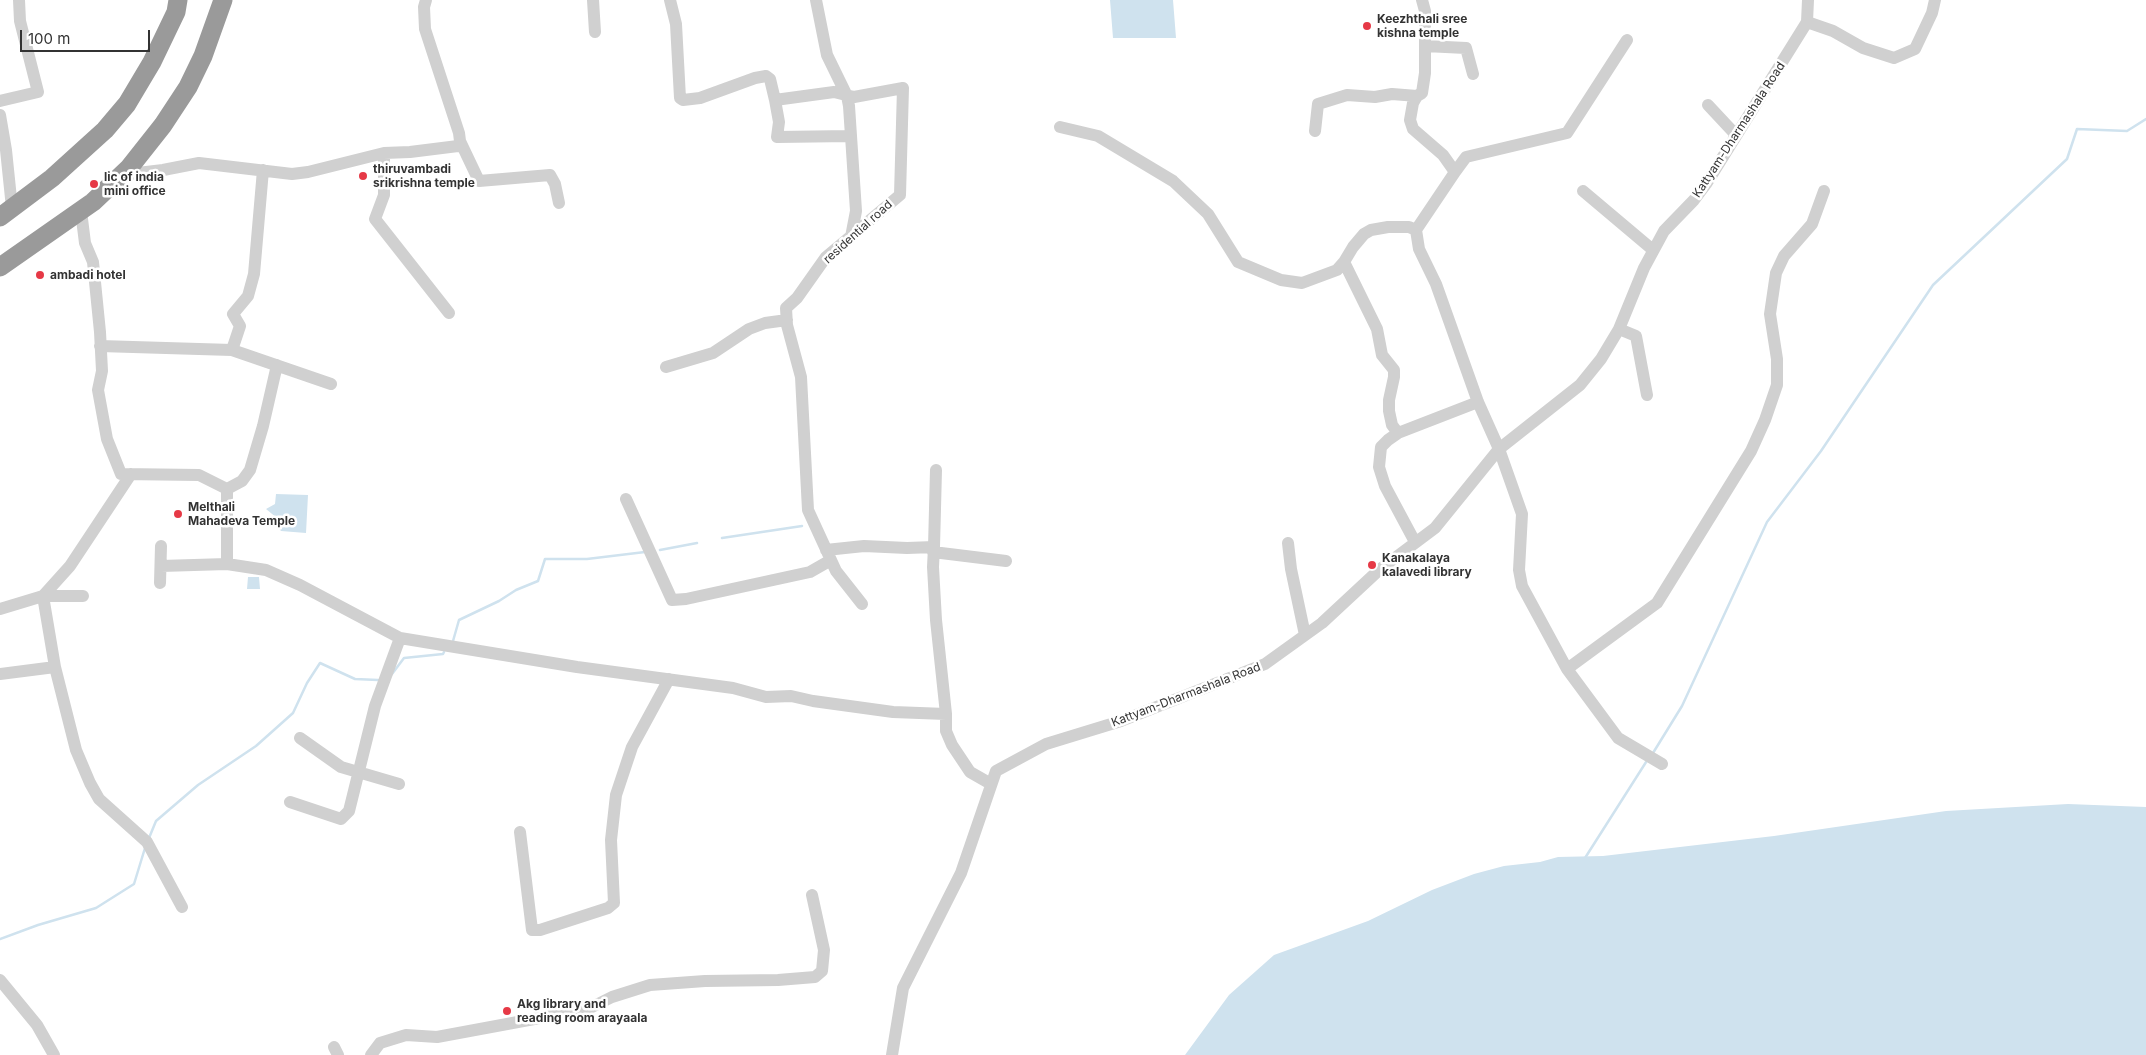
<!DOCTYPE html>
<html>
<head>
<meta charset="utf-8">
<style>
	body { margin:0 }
	#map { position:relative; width:2146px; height:1055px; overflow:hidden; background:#fff; font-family:Inter,sans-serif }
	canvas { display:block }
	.scale { position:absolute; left:20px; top:30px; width:130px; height:22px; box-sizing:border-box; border:2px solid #333; border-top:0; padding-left:6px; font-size:15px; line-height:18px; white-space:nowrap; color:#333; -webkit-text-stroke:4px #fff; paint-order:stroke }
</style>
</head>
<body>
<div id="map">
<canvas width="2146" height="1055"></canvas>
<div class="scale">100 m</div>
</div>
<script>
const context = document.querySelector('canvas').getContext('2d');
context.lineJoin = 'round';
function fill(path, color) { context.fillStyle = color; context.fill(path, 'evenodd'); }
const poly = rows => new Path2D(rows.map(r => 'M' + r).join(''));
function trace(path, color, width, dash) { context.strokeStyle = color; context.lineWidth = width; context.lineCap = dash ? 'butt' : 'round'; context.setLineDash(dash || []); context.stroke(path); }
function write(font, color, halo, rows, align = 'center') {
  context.font = font + ' Inter,sans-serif'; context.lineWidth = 5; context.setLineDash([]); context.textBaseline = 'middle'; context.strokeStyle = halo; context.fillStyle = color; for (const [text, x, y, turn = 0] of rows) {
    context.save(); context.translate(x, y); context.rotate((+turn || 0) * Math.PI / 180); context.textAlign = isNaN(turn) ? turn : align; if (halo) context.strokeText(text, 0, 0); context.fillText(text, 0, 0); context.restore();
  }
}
const water = poly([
	[1110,0,1173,0,1176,38,1113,38],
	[276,494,308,495,306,533,281,531,277,526,277,518,266,509,275,504],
	[248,577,259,577,260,589,247,589],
	[2068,804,2146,807,2146,1055,1185,1055,1229,995,1274,955,1368,921,1432,890,1474,874,1504,866,1540,862,1558,857,1603,856,1774,836,1946,811]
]);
const stream = poly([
	[722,538,802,526],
	[660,550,697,543],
	[453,641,459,620,499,601,516,590,538,581,545,559,587,559,645,552],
	[392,674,404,658,443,654,444,652],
	[1653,753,1682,706,1767,522,1821,451,1933,285,2067,159,2077,129,2127,131,2146,119],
	[149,838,156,821,198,785,256,746,293,713,307,683,320,663,355,679,378,680],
	[1585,858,1648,759],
	[0,939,38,925,96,908,134,884,145,848]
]);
const minor = poly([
	[593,0,595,32],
	[670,0,676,24,680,98,683,100,700,98,755,78,766,76,770,79,775,100,834,92,854,97,903,88,900,195,826,257,797,298,786,308,787,325,801,377,808,510,836,571,862,604],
	[816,0,827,55,847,96,849,106,856,211,851,237],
	[1807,22,1833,31,1863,48,1894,58,1915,49,1932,13,1935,0],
	[1425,46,1466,48,1473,74],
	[775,100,779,122,777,137,850,136],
	[0,101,38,92,20,21,19,0],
	[1708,105,1736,135],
	[0,115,6,150,12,208],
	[1060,127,1098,136,1173,181,1208,214,1238,262,1281,280,1302,283,1337,270,1344,262],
	[1315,131,1318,104,1347,95,1375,97,1392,94,1417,96,1422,93,1425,73,1425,11,1422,0],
	[460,141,479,181,550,175,555,184,559,203],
	[384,153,384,195,375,219,449,313],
	[1455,172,1466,157,1567,133,1627,40],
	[121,175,163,170,199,163,292,174,308,172,384,153,410,152,458,146,460,141,459,133,425,29,424,7,426,0],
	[1583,191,1653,250],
	[81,211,85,243,93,262,100,332,102,371,98,390,107,439,121,474,199,475,227,489,227,564,266,570,300,585,400,638,577,667,733,688,766,697,791,696,813,701,893,712,946,714],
	[1416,230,1455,172,1443,155,1413,129,1410,120,1413,103,1417,96],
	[1619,329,1636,336,1647,395],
	[100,346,232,350,331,384],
	[232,350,240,326,233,314,248,296,254,274,263,170],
	[666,367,713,353,749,329,765,323,787,320],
	[1398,433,1478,402],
	[227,489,242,481,250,470,263,426,277,365],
	[626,499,672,600,686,599,810,572,831,560],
	[1415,542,1385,486,1379,467,1381,447,1388,440,1398,433,1392,425,1389,411,1389,400,1394,377,1394,370,1382,355,1377,329,1344,262,1353,247,1364,234,1371,230,1388,227,1409,227,1416,230,1419,249,1436,284,1478,402,1499,449,1522,514,1519,570,1522,586,1567,669,1618,738,1662,764],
	[1288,543,1291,569,1305,635],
	[934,547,936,470],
	[826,550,864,546,907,548,934,547,933,567,936,620,946,714,946,731,952,745,970,772,991,784],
	[933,552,1006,561],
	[161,566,227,564],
	[160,583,161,546],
	[0,609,43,596,83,596],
	[55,667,43,596,70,566,131,474],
	[1567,669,1657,603,1751,451,1765,420,1777,385,1777,359,1770,314,1776,273,1784,256,1812,224,1824,191],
	[0,674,55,667,76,750,90,783,99,799,147,842,182,907],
	[300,738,341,767,399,784],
	[290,802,341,819,349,811,375,706,400,638],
	[520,832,532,930,540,930,608,908,614,903,611,840,616,795,632,747,669,679],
	[0,980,37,1025,54,1055],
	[334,1047,338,1055],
	[371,1055,380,1043,406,1035,437,1037,588,1009,612,997,650,985,705,981,778,980,815,977,822,971,824,950,812,895],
	[892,1055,903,988,961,873,996,771,1046,744,1121,721,1265,664,1322,623,1379,570,1435,528,1499,449,1580,385,1601,359,1619,329,1644,268,1664,231,1694,200,1706,184,1807,22,1808,0]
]);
const highway = poly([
	[0,217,52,178,105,130,127,104,152,62,176,12,178,0],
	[0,267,93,202,129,168,163,125,188,87,203,56,223,0]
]);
const markers = [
	[1367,26,5,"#e63946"],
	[363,176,5,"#e63946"],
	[94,184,5,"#e63946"],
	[40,275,5,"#e63946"],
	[178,514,5,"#e63946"],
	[1372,565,5,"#e63946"],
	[507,1011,5,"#e63946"]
];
const poiNames = [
	["Keezhthali sree",1377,19],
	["kishna temple",1377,33],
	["thiruvambadi",373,169],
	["srikrishna temple",373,183],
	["lic of india",104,177],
	["mini office",104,191],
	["ambadi hotel",50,275],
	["Melthali",188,507],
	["Mahadeva Temple",188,521],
	["Kanakalaya",1382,558],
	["kalavedi library",1382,572],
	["Akg library and",517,1004],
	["reading room arayaala",517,1018]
];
const streetNames = [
	["Kattyam-Dharmashala Road",1739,130,-57],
	["residential road",858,232,-42],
	["Kattyam-Dharmashala Road",1186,695,-21]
];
fill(water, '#cfe2ee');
trace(stream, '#cfe2ee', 2.5);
trace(minor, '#d0d0d0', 12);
trace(highway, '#9a9a9a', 19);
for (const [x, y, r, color] of markers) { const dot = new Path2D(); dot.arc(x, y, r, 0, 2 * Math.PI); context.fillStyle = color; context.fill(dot); trace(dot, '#fff', 2); }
write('bold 12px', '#333', '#fff', poiNames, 'left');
write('12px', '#333', '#fff', streetNames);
</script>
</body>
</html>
